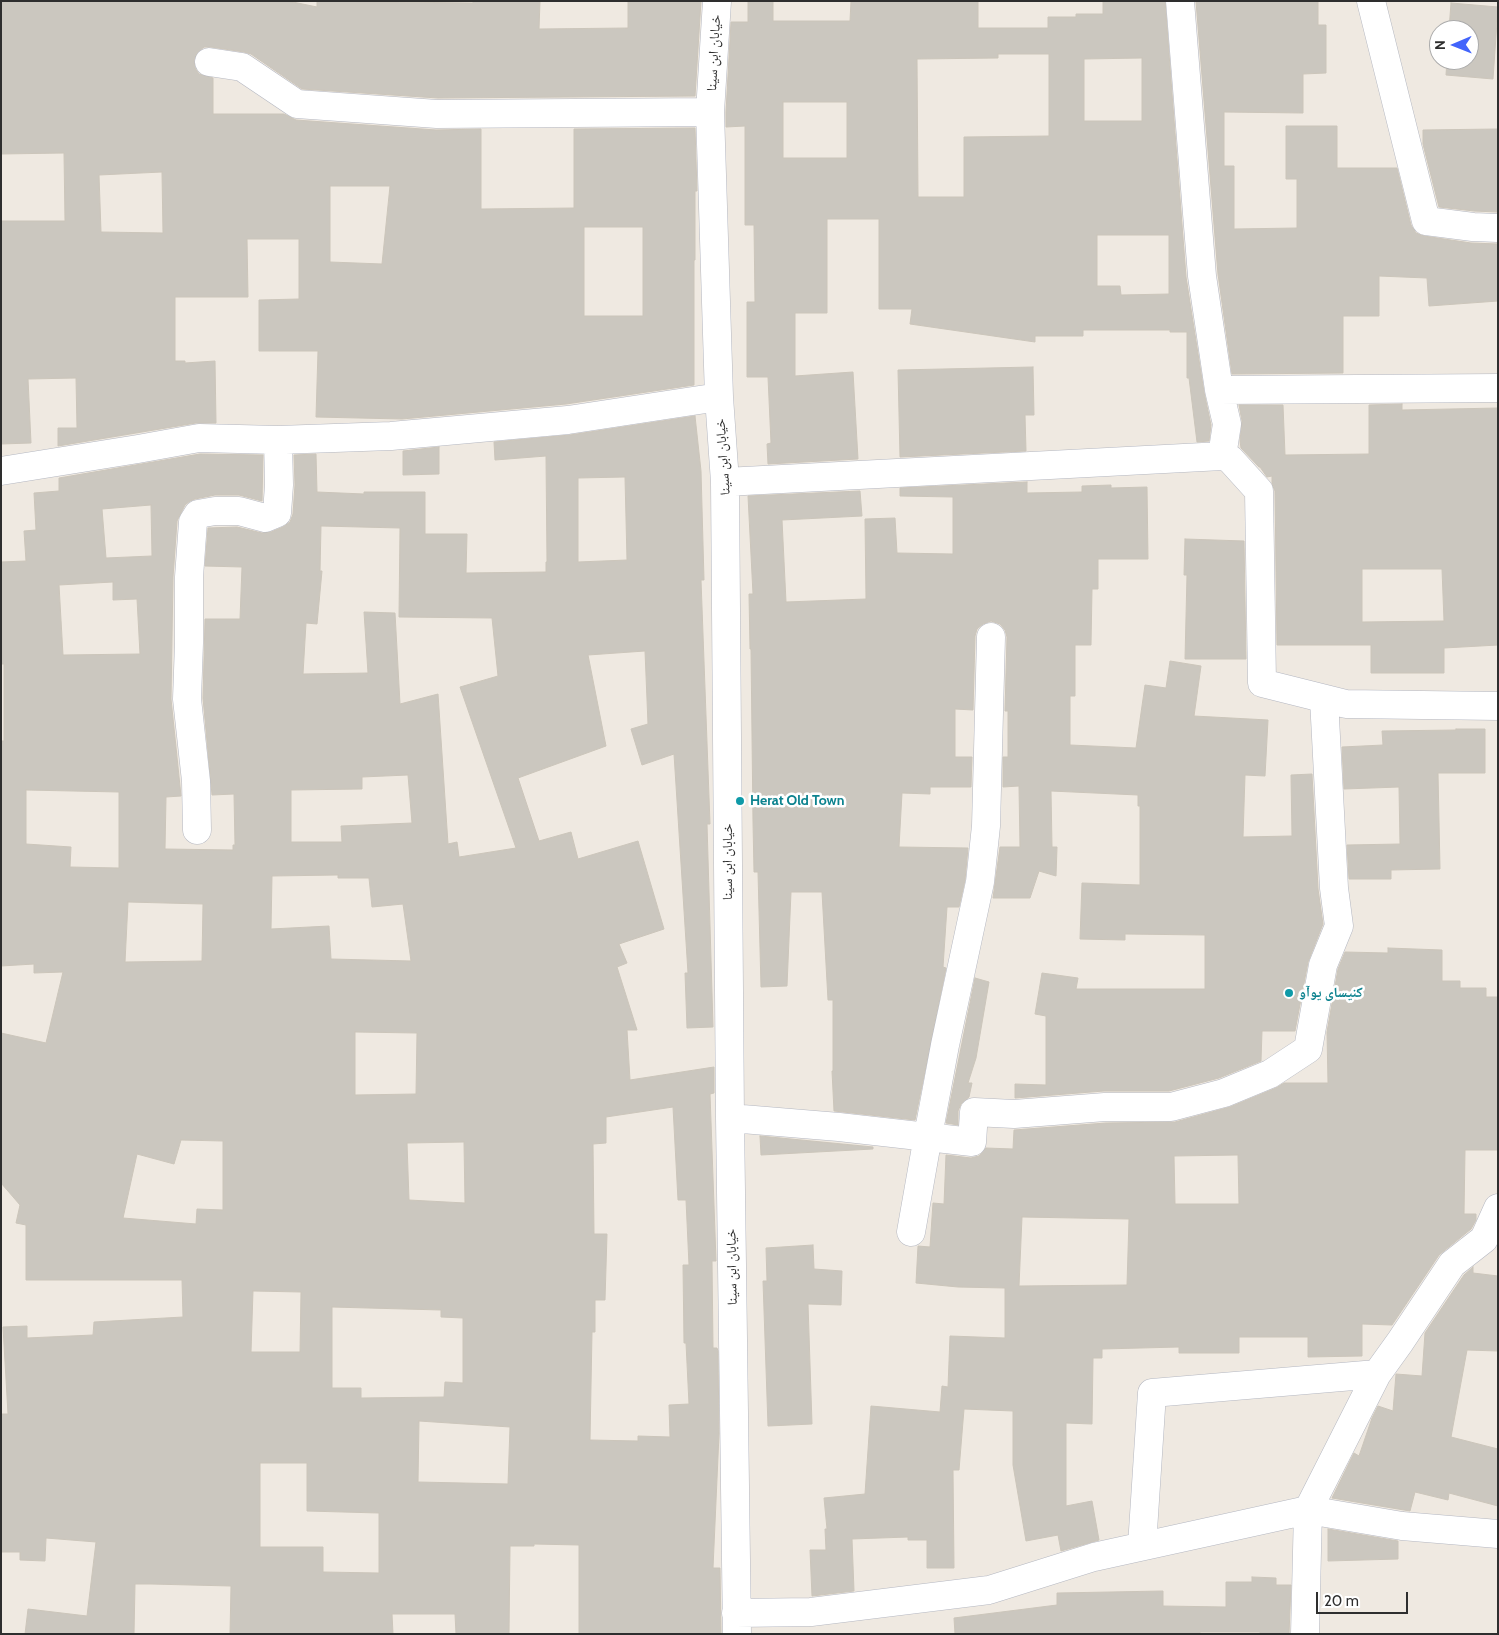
<!DOCTYPE html>
<html>
<head>
<meta charset="utf-8">
<style>
	body { margin:0 }
	#map { position:relative; width:1499px; height:1635px; overflow:hidden; background:#efe9e1; font-family:Cabin,sans-serif }
	canvas { display:block }
	.frame { position:absolute; inset:0; border:2px solid #2e2e2e; pointer-events:none }
	.north { position:absolute; left:1429px; top:20px; width:50px; height:50px; box-sizing:border-box; background:#fff; border:1px solid #ababab; border-radius:50%; rotate:269deg; font-size:14px; font-weight:700; line-height:20px; text-align:center; color:#2e2e2e }
	.north::after { content:''; display:block; margin:auto; width:18px; height:22px; background:#4264fb; clip-path:polygon(50% 0,100% 100%,50% 72%,0 100%) }
	.scale { position:absolute; left:1316px; top:1592px; width:92px; height:22px; box-sizing:border-box; border:2px solid #2e2e2e; border-top:0; padding-left:6px; font-size:15px; line-height:18px; white-space:nowrap; color:#2e2e2e; -webkit-text-stroke:4px #fff; paint-order:stroke }
</style>
</head>
<body>
<div id="map">
<canvas width="1499" height="1635"></canvas>
<div class="frame"></div>
<div class="north">N</div>
<div class="scale">20 m</div>
</div>
<script>
const context = document.querySelector('canvas').getContext('2d');
context.lineJoin = 'round';
function fill(path, color) { context.fillStyle = color; context.fill(path, 'evenodd'); }
const poly = rows => new Path2D(rows.map(r => 'M' + r).join(''));
function trace(path, color, width, dash) { context.strokeStyle = color; context.lineWidth = width; context.lineCap = dash ? 'butt' : 'round'; context.setLineDash(dash || []); context.stroke(path); }
function write(font, color, halo, rows, align = 'center') {
  context.font = font + ' Cabin,"Noto Naskh Arabic",sans-serif'; context.lineWidth = 5; context.setLineDash([]); context.textBaseline = 'middle'; context.strokeStyle = halo; context.fillStyle = color; for (const [text, x, y, turn = 0] of rows) {
    context.save(); context.translate(x, y); context.rotate((+turn || 0) * Math.PI / 180); context.textAlign = isNaN(turn) ? turn : align; if (halo) context.strokeText(text, 0, 0); context.fillText(text, 0, 0); context.restore();
  }
}
const building = poly([
	[1,1,288,1,317,7,317,1,473,3,473,1,540,1,539,29,628,28,628,1,701,1,695,96,438,98,302,89,251,54,244,52,211,47,204,47,197,53,194,60,195,68,199,74,213,78,213,114,284,114,296,120,436,130,481,129,481,209,574,208,574,129,695,128,697,191,695,191,695,260,694,260,694,385,566,404,402,419,316,417,318,351,259,351,259,300,299,299,299,239,247,239,248,297,175,297,175,361,185,361,185,363,215,361,216,423,196,423,58,446,58,428,77,428,76,378,28,379,31,443,1,444,1,221,65,221,64,153,1,154,1,1],
	[162,172,163,233,101,232,99,175,162,172],
	[330,186,390,186,382,264,330,262,330,186],
	[584,227,643,227,643,316,584,316,584,227],
	[748,1,773,1,773,21,850,21,851,1,978,1,978,28,1048,28,1048,17,1076,17,1076,14,1103,14,1103,1,1165,1,1186,277,1204,392,1211,425,1209,441,1197,442,1189,378,1187,378,1187,332,1170,332,1170,330,1083,330,1083,336,1035,336,1035,342,910,324,912,309,879,309,879,219,827,219,827,313,795,313,795,376,853,372,858,459,768,464,767,444,771,443,768,377,747,377,747,302,755,302,754,225,745,225,745,126,726,127,726,112,731,22,748,22,748,1],
	[998,54,1049,54,1049,136,964,137,964,197,918,197,917,59,998,58,998,54],
	[1142,58,1142,121,1084,121,1084,59,1142,58],
	[783,102,847,102,847,158,783,158,783,102],
	[1097,235,1169,235,1169,294,1121,295,1120,286,1097,286,1097,235],
	[1196,1,1318,1,1318,25,1326,25,1326,73,1303,74,1303,113,1224,112,1224,166,1234,166,1234,229,1297,228,1297,179,1286,179,1286,126,1337,126,1337,168,1397,168,1411,225,1416,233,1424,236,1471,243,1498,244,1498,301,1429,306,1427,278,1379,276,1379,316,1343,316,1343,373,1232,374,1218,274,1196,1],
	[1451,3,1498,7,1493,79,1446,75,1447,60,1469,60,1469,30,1449,30,1451,3],
	[1498,129,1498,212,1474,211,1439,207,1423,144,1423,130,1498,129],
	[1033,367,1034,415,1025,415,1026,451,900,457,898,370,1033,367],
	[1402,404,1402,410,1498,408,1498,645,1444,648,1444,673,1371,673,1371,645,1277,645,1275,491,1272,484,1272,476,1267,477,1260,467,1259,467,1241,448,1240,441,1242,421,1239,405,1283,405,1285,455,1369,454,1369,405,1402,404],
	[1362,569,1442,569,1444,621,1362,622,1362,569],
	[695,416,701,471,704,580,701,580,710,824,707,824,713,1027,687,1028,685,973,688,973,674,754,642,765,631,729,648,724,645,651,588,655,606,746,518,778,539,841,571,832,578,859,638,841,664,929,619,944,627,963,617,967,637,1030,627,1030,630,1080,714,1067,714,1093,710,1094,716,1261,712,1261,713,1348,717,1348,718,1351,719,1434,713,1568,720,1568,721,1634,579,1634,579,1545,534,1544,534,1546,510,1546,509,1634,456,1634,455,1614,392,1614,393,1634,230,1634,231,1586,151,1584,135,1584,134,1634,25,1634,28,1609,87,1616,96,1542,46,1538,45,1561,20,1560,20,1552,1,1552,1,1414,8,1414,3,1327,27,1326,27,1338,93,1335,94,1322,183,1317,182,1280,26,1280,26,1225,16,1223,20,1205,1,1183,1,1033,46,1043,63,972,34,973,34,964,1,966,1,741,4,741,4,664,1,664,1,562,26,561,24,531,36,530,34,493,59,491,59,478,200,454,263,455,262,501,239,495,215,495,195,499,190,501,185,505,177,521,173,577,171,699,181,796,166,797,165,849,233,850,233,845,235,845,234,794,212,795,203,698,205,619,240,619,242,567,205,566,208,528,237,527,262,533,271,532,283,527,290,522,293,514,295,485,294,455,316,454,317,492,364,494,364,492,425,492,425,534,467,534,466,573,546,572,546,562,547,562,546,456,495,460,494,442,570,435,695,416],
	[625,477,627,560,578,562,578,478,625,477],
	[151,505,152,556,106,558,102,509,151,505],
	[321,526,400,528,399,617,492,618,498,676,460,687,516,848,459,857,457,842,448,844,438,694,400,704,395,613,364,612,368,673,303,674,306,623,317,624,322,571,320,571,321,526],
	[113,582,113,600,137,599,140,654,63,655,59,585,113,582],
	[408,775,412,823,341,826,342,842,291,842,291,790,362,789,362,777,408,775],
	[26,790,119,792,119,868,70,867,71,847,26,844,26,790],
	[338,875,338,878,369,878,372,907,403,904,411,961,331,959,329,926,271,929,272,876,338,875],
	[128,902,203,904,202,961,125,962,128,902],
	[355,1032,417,1033,416,1094,355,1095,355,1032],
	[673,1107,678,1200,686,1200,689,1265,683,1265,684,1343,686,1343,689,1404,669,1405,670,1437,638,1436,638,1441,590,1440,592,1332,595,1332,595,1300,605,1300,607,1234,594,1234,593,1144,606,1143,606,1117,673,1107],
	[181,1140,223,1141,223,1210,197,1209,196,1224,123,1218,137,1154,174,1164,181,1140],
	[464,1142,465,1203,409,1200,407,1143,464,1142],
	[253,1291,301,1292,300,1352,251,1352,253,1291],
	[332,1307,441,1310,441,1317,463,1318,463,1383,445,1382,444,1397,361,1398,361,1388,332,1388,332,1307],
	[419,1421,510,1427,508,1484,418,1482,419,1421],
	[260,1463,307,1463,307,1511,379,1513,379,1573,323,1572,323,1547,260,1547,260,1463],
	[439,447,439,474,403,475,403,451,439,447],
	[1027,482,1027,493,1082,492,1082,486,1111,485,1111,488,1147,487,1148,559,1098,559,1098,589,1092,589,1091,645,1075,645,1075,696,1070,696,1070,745,1136,748,1145,685,1166,688,1170,661,1201,666,1194,716,1268,720,1265,776,1245,775,1243,837,1292,836,1291,775,1312,774,1318,889,1323,924,1308,962,1295,1031,1262,1031,1261,1061,1219,1078,1169,1091,1104,1091,1015,1098,1015,1084,1046,1085,1046,1016,1035,1014,1042,973,1078,978,1076,989,1205,989,1205,935,1125,934,1125,940,1080,939,1082,883,1140,885,1140,806,1138,806,1138,795,1051,791,1052,847,1057,847,1056,876,1039,871,1030,898,993,898,1000,847,1020,847,1019,786,1003,787,1003,757,1008,757,1008,711,1005,711,1007,637,1005,630,1000,624,991,621,983,624,977,629,975,636,973,710,955,709,955,757,972,757,971,787,930,787,930,794,902,793,899,847,968,848,965,880,959,907,947,907,943,967,946,968,915,1120,834,1111,832,1071,833,1071,833,1000,828,1000,822,892,791,892,787,986,761,987,758,872,754,872,753,822,751,649,750,649,749,594,753,594,748,496,860,491,862,516,782,520,786,602,866,599,865,519,895,518,897,553,953,554,953,497,900,496,900,488,1027,482],
	[1185,539,1244,541,1246,659,1185,659,1187,575,1184,575,1185,539],
	[1456,729,1485,729,1485,773,1438,773,1440,869,1391,870,1391,879,1349,879,1347,845,1400,844,1399,787,1344,789,1342,747,1383,745,1382,731,1456,730,1456,729],
	[1388,948,1442,950,1442,981,1460,981,1460,988,1486,988,1486,997,1498,997,1498,1150,1465,1150,1464,1214,1476,1214,1476,1220,1471,1229,1439,1255,1392,1325,1362,1324,1362,1356,1308,1357,1308,1337,1239,1337,1239,1353,1179,1353,1179,1347,1102,1349,1102,1358,1093,1358,1092,1424,1066,1423,1066,1506,1092,1501,1099,1540,1061,1551,1058,1535,1026,1541,1013,1465,1013,1411,964,1409,959,1470,953,1470,954,1568,927,1568,927,1540,908,1540,908,1537,852,1539,854,1591,812,1596,810,1550,826,1550,825,1529,827,1529,824,1498,865,1494,871,1406,940,1412,942,1386,948,1387,950,1336,1005,1338,1005,1288,958,1287,916,1283,918,1246,930,1247,933,1203,944,1204,946,1155,971,1158,979,1156,986,1148,1013,1149,1014,1130,1106,1123,1175,1122,1230,1107,1276,1088,1284,1083,1328,1083,1327,1032,1338,969,1345,952,1388,953,1388,948],
	[1238,1155,1239,1204,1175,1204,1174,1156,1238,1155],
	[1022,1217,1129,1219,1127,1285,1019,1286,1022,1217],
	[975,978,989,982,976,1058,968,1083,972,1083,969,1097,961,1104,958,1111,958,1125,946,1123,975,978],
	[760,1136,873,1147,873,1149,761,1155,760,1136],
	[813,1245,814,1269,842,1271,841,1305,808,1304,812,1424,768,1426,763,1281,767,1281,766,1248,813,1245],
	[1473,1267,1473,1273,1498,1276,1498,1351,1467,1350,1451,1437,1498,1449,1498,1506,1449,1493,1448,1500,1415,1492,1410,1511,1332,1498,1354,1453,1359,1456,1372,1418,1378,1406,1393,1411,1396,1374,1422,1376,1425,1333,1464,1275,1473,1267],
	[1328,1529,1398,1541,1398,1559,1328,1561,1328,1529],
	[1252,1577,1276,1578,1276,1585,1291,1585,1289,1634,1260,1634,1260,1632,1200,1632,1200,1634,955,1634,954,1618,1057,1605,1057,1593,1163,1591,1163,1606,1226,1607,1226,1582,1252,1582,1252,1577]
]);
const minor = poly([
	[717,1,710,112,719,397,725,482,730,1118,737,1634],
	[1180,1,1202,276,1219,390],
	[1371,1,1426,221,1473,227,1498,228],
	[209,62,242,67,297,104,437,114,710,112],
	[1222,456,1230,459,1259,491,1262,683,1346,704,1498,706],
	[1,471,138,449,199,438,278,440,391,436,568,420,719,397],
	[725,482,1222,456,1227,424,1219,390,1498,388],
	[197,830,196,781,187,699,189,643,189,577,193,522,198,514,215,511,239,511,265,518,277,513,279,485,278,440],
	[730,1118,839,1127,972,1142,974,1112,1014,1114,1105,1107,1171,1107,1224,1093,1270,1074,1308,1049,1323,965,1339,926,1334,888,1324,699],
	[911,1232,928,1136,945,1045,980,882,986,826,991,637],
	[1142,1546,1152,1393,1377,1374],
	[736,1613,811,1612,989,1590,1094,1557,1308,1510,1402,1526,1498,1534],
	[1305,1634,1308,1510,1377,1374,1400,1342,1452,1264,1484,1239,1498,1208]
]);
const markers = [
	[740,801,5,"#0f9aa8"],
	[1289,993,5,"#0f9aa8"]
];
const streetNames = [
	["خیابان ابن سینا",714,53,-87],
	["خیابان ابن سینا",723,457,-94],
	["خیابان ابن سینا",728,862,-90],
	["خیابان ابن سینا",732,1267,-91]
];
const cultureNames = [
	["Herat Old Town",750,801],
	["کنیسای یوآو",1299,993]
];
fill(building, '#cbc7bf');
trace(building, '#cbc5ba', 1);
trace(minor, '#b4b7c1', 29);
trace(minor, '#fff', 28);
for (const [x, y, r, color] of markers) { const dot = new Path2D(); dot.arc(x, y, r, 0, 2 * Math.PI); context.fillStyle = color; context.fill(dot); trace(dot, '#fff', 2); }
write('14px', '#2e2e2e', '#fff', streetNames);
write('bold 14px', '#0d838f', '#fff', cultureNames, 'left');
</script>
</body>
</html>
